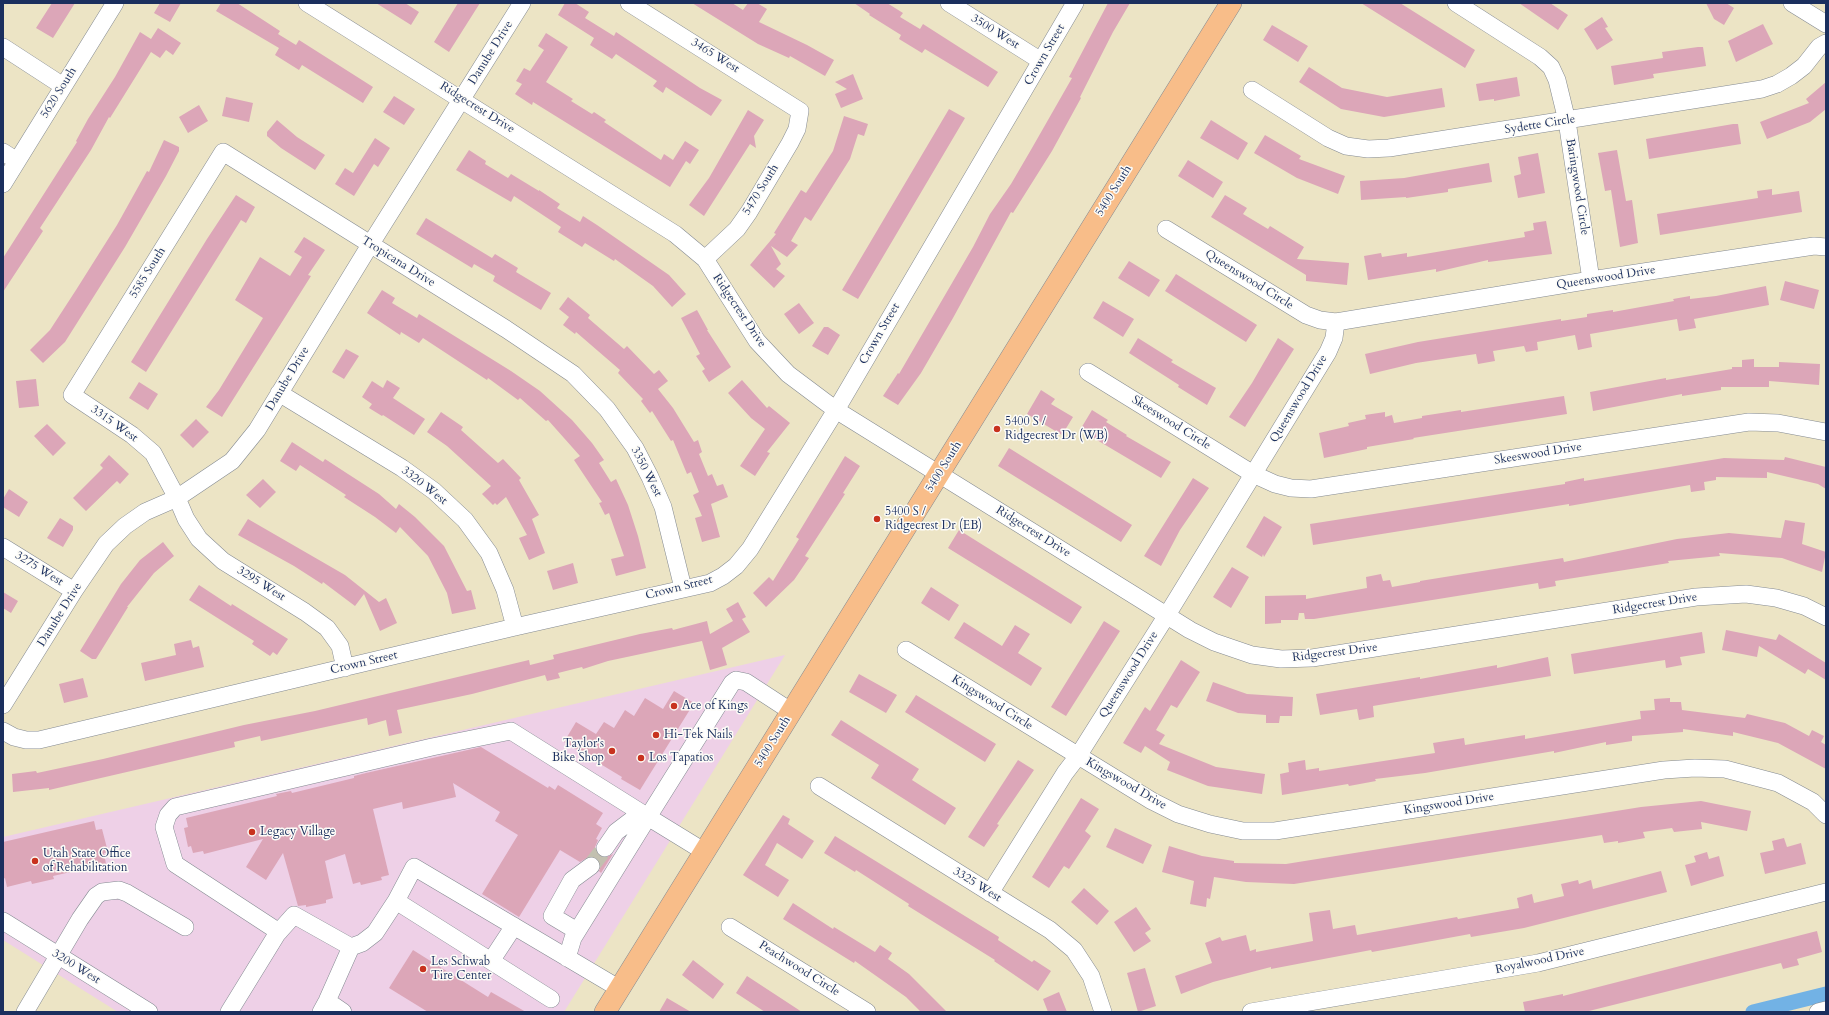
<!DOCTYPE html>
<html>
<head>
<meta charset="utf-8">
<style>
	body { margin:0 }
	#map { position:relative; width:1829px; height:1015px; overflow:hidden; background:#ece4c5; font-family:Cardo,serif }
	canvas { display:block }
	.frame { position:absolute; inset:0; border:4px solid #1b2f5e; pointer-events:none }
</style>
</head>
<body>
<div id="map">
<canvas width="1829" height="1015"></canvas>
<div class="frame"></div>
</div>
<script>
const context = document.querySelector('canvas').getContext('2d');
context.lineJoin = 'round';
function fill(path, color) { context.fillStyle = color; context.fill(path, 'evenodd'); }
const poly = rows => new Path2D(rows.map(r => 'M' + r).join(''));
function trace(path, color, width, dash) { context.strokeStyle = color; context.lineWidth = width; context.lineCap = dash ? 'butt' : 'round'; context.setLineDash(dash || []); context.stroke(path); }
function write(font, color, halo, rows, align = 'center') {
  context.font = font + ' Cardo,serif'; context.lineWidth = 3; context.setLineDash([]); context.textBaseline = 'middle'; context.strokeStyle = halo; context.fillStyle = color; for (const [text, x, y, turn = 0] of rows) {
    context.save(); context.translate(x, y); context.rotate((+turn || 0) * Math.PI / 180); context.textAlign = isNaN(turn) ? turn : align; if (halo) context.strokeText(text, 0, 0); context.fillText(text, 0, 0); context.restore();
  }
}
const built = poly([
	[785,655,564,1012,118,1012,3,940,3,837]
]);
const canal = poly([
	[1753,1012,1826,994]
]);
const building = poly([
	[52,3,75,3,53,38,36,28],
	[160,3,181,3,170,22,154,13],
	[221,3,237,3,280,31,278,34,296,45,299,40,373,87,363,103,302,65,299,70,275,55,279,48,216,11],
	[376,3,405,3,419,12,411,25],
	[458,3,480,3,449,52,434,42],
	[565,3,575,3,589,12,585,18,614,36,616,32,700,88,722,100,711,116,666,87,663,93,653,86,657,81,616,54,612,59,590,45,594,38,558,15],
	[692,3,732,3,743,10,748,3,757,3,767,9,759,22,807,45,834,60,825,76,790,56,789,58,758,44],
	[854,3,887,3,903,13,900,17,920,29,923,24,998,72,988,87,925,49,922,53,899,39,901,35,869,15,870,14],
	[1108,3,1130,3,1113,32,1080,97,1081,98,1052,151,1013,213,1011,212,953,318,921,373,898,405,883,396,898,373,899,374,973,247,990,214,1011,184,1032,148,1072,78,1069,77],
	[1361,3,1400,3,1475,50,1465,68],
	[1519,3,1550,3,1568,15,1558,30],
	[1706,3,1726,3,1734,8,1724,25,1714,19],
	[1602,17,1608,27,1605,28,1613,40,1597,50,1584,29],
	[1763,24,1773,44,1736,62,1728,41],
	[1272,25,1308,46,1298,62,1263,40],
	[158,28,181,43,173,55,166,50,160,58,151,52,110,118,109,117,91,150,40,228,43,231,3,292,3,258,77,142,76,141,88,119,115,77,140,32,151,39],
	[546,33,568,47,546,82,573,99,571,101,592,114,594,112,606,120,604,122,661,160,664,154,673,160,685,141,699,150,690,164,686,161,670,187,533,102,532,105,515,94,522,84,516,81,524,68,530,71,544,50,538,46],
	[1698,47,1703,47,1706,66,1653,74,1654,78,1614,85,1611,66,1663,58,1662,52],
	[1309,67,1342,88,1387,97,1442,88,1445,107,1384,117,1341,109,1299,82],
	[853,74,863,99,841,108,835,94,847,89,835,82],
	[1517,77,1520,96,1494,101,1494,99,1479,101,1476,84],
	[1826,82,1826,109,1810,122,1767,139,1760,122,1809,103,1806,99],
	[394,96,415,109,404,125,383,112],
	[226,97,253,103,249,122,222,116],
	[199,105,208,121,188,133,179,117],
	[949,109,965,118,858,299,842,290],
	[748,110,764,120,754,136,756,148,750,144,704,216,689,205,709,178],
	[844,116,868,124,864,136,858,134,850,159,811,221,805,217,791,241,798,245,787,257,771,246,781,264,776,269,785,276,774,288,750,265,776,234,774,233,801,190,806,193,833,151],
	[277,120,297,137,325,155,315,170,281,148,267,136,267,132],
	[1211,120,1248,143,1238,160,1200,138],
	[1733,124,1738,124,1741,144,1649,159,1646,139],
	[1265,135,1301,156,1299,159,1345,176,1338,194,1297,178,1254,153],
	[375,138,390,148,378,167,374,164,354,196,335,184,345,168,353,173],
	[164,140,179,147,179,151,166,176,125,247,65,342,43,363,30,350,50,330,76,290,117,225,147,171,149,172],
	[469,150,486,161,485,164,508,178,511,174,539,191,539,190,560,204,557,208,580,222,583,216,597,225,669,275,686,294,672,307,653,286,615,259,614,261,585,243,582,247,558,232,561,227,514,196,511,202,456,170],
	[1617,150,1626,201,1632,200,1638,243,1620,247,1611,190,1605,191,1598,153],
	[1538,153,1545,193,1518,198,1514,176,1521,174,1518,157],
	[1188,160,1223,182,1213,198,1178,176],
	[1489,163,1492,182,1448,189,1448,192,1406,198,1406,197,1361,200,1360,181,1404,178],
	[1772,189,1772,195,1799,191,1802,212,1660,235,1657,214,1758,198,1757,191],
	[236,195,255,207,246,223,241,220,146,372,131,362,207,239],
	[1225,195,1247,208,1243,214,1268,229,1270,226,1304,247,1297,259,1349,263,1347,285,1306,281,1306,275,1211,217],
	[426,218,492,258,495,254,518,268,516,272,551,293,541,310,493,281,495,276,474,264,472,268,416,234],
	[1546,221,1552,254,1488,262,1488,260,1436,272,1436,269,1368,280,1364,256,1381,253,1382,257,1407,253,1407,257,1525,237,1524,232,1534,230,1533,223],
	[304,237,325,250,308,275,311,276,222,417,206,407,219,390,263,318,235,300,260,257,290,276,302,257,294,252],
	[1129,261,1160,280,1149,297,1118,278],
	[1176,274,1257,325,1246,342,1165,291],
	[1785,281,1819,290,1814,309,1780,300],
	[1766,286,1769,305,1694,319,1696,328,1679,331,1677,319,1590,334,1592,347,1578,350,1575,335,1537,342,1538,350,1526,352,1524,346,1493,351,1495,361,1478,364,1476,354,1416,363,1370,374,1365,354,1418,342,1561,319,1561,321,1587,317,1587,314,1613,310,1613,312,1674,301,1673,299,1690,296,1690,299,1716,296],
	[382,290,395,298,392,303,417,318,419,314,511,371,540,391,572,420,592,443,604,460,599,463,611,482,616,479,628,505,638,536,646,568,616,576,611,559,624,556,609,513,605,515,599,503,602,502,574,460,580,456,548,420,546,421,520,398,518,400,488,378,487,380,423,338,419,343,401,332,400,335,367,313],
	[568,297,590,315,588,318,624,349,627,346,654,374,659,370,668,381,658,389,673,408,694,442,698,440,702,452,699,454,708,476,712,474,717,486,723,484,728,497,711,504,720,537,702,542,695,518,702,516,693,495,699,492,691,472,687,474,673,440,671,441,652,411,650,413,641,401,643,399,618,373,620,370,576,332,575,334,563,325,569,317,559,309],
	[1103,301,1134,319,1123,337,1093,318],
	[799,303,814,323,799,334,784,314],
	[697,310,708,330,707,330,731,367,709,382,702,371,705,369,696,356,700,354,681,318],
	[824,327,828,327,840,335,828,355,812,346],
	[1138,338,1173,360,1171,362,1216,388,1207,405,1178,387,1179,385,1129,353],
	[1278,338,1294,349,1245,427,1229,417,1252,383],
	[346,349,359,356,344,379,332,372],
	[1754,359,1754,367,1779,367,1779,362,1820,364,1819,385,1769,381,1769,387,1721,387,1721,390,1682,396,1682,394,1593,411,1590,392,1666,378,1666,380,1732,369,1732,367,1742,367,1742,360],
	[36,379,39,406,19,408,16,381],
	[387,380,400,388,393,398,425,419,414,435,383,415,382,416,369,408,372,404,362,397,372,381,383,388],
	[742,380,767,408,769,406,790,423,767,452,770,453,755,476,740,466,765,429,751,418,728,393],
	[139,382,158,394,148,410,129,398],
	[1041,390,1055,399,1051,404,1073,417,1062,435,1027,414],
	[1564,396,1567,414,1413,438,1414,439,1367,447,1367,449,1324,458,1319,433,1349,426,1348,423,1366,419,1365,415,1385,412,1385,417,1392,415,1394,423,1422,418,1422,416,1461,410,1461,412],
	[1092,410,1108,420,1106,422,1127,435,1126,436,1171,462,1161,478,1080,430],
	[441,412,463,427,461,430,498,463,503,459,521,478,519,480,539,515,532,519,545,553,529,560,519,538,527,535,506,497,497,505,495,503,493,505,482,494,491,486,447,446,427,432],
	[196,419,209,432,193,448,180,435],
	[47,424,66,443,53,456,34,436],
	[292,442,323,462,325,459,348,474,379,494,396,509,399,504,415,517,444,546,467,591,471,590,476,609,452,614,447,593,428,556,400,527,396,533,375,517,344,497,346,495,300,465,296,471,280,461],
	[1009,448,1132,525,1121,542,998,466],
	[109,455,129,474,120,484,117,481,86,511,73,498,103,468,100,465],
	[845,456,860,466,843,493,845,494,805,556,809,558,794,580,766,607,753,593,769,577,773,581,799,539,796,537],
	[1785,457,1826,467,1826,489,1818,484,1767,472,1767,478,1716,477,1716,480,1704,482,1705,490,1691,492,1690,485,1569,506,1569,504,1313,545,1310,524,1565,484,1565,482,1584,478,1584,481,1724,458,1784,460],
	[1193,478,1209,488,1180,530,1161,566,1144,556],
	[263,479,276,492,260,508,246,495],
	[9,489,28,502,19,517,3,507,3,499],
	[1264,516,1282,527,1264,557,1263,554,1262,557,1246,547],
	[60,518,73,526,73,530,63,547,47,538],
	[248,519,345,575,379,602,386,598,397,623,380,631,364,594,355,606,323,582,322,584,294,566,238,535],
	[1785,520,1805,523,1802,544,1826,552,1822,572,1782,558,1719,553,1720,556,1668,561,1669,563,1555,581,1556,586,1539,589,1538,583,1314,619,1305,619,1304,613,1299,613,1298,620,1281,620,1281,623,1265,624,1265,596,1306,595,1306,599,1367,588,1366,577,1381,574,1383,581,1390,580,1392,587,1420,582,1420,581,1563,558,1564,562,1677,539,1729,533,1781,538],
	[959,530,1082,607,1071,624,948,548],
	[163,542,174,556,154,573,127,607,128,607,96,659,92,659,80,651,121,584,140,560],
	[573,563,578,583,553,590,547,571],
	[1232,567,1249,577,1231,608,1213,597],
	[199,585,231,606,232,604,288,639,277,655,273,652,270,656,252,644,254,641,189,600],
	[931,587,959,605,949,621,921,603],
	[3,592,18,601,11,613,3,608],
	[738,602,746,617,742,619,750,632,722,648,727,665,710,670,702,641,608,661,583,669,582,667,558,673,560,678,547,681,545,675,472,694,397,710,402,733,389,736,386,720,368,725,367,718,261,741,260,736,234,742,235,747,49,790,49,788,13,792,12,774,36,771,37,773,103,759,244,725,315,711,529,660,530,665,554,659,553,655,640,634,672,628,673,630,707,621,710,634,733,621,726,609],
	[1104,621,1120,631,1066,716,1051,707],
	[964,622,1002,646,1015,625,1030,634,1018,653,1042,668,1031,686,954,638],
	[1726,630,1776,640,1779,634,1826,663,1826,680,1808,669,1805,674,1759,646,1757,657,1722,650],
	[1702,632,1705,653,1680,657,1682,665,1666,668,1665,660,1574,674,1571,654],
	[191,640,193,648,199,646,204,667,145,681,141,663,176,655,174,644],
	[1548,657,1551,676,1373,706,1374,717,1359,720,1357,709,1320,715,1316,694,1420,677,1420,679,1497,665,1497,668],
	[1181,660,1200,672,1177,708,1171,705,1156,730,1165,735,1159,744,1216,767,1265,774,1262,794,1208,786,1167,770,1170,762,1145,746,1141,753,1123,743,1145,707,1150,711],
	[859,674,897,695,886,713,849,692],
	[83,678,88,697,64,703,59,684],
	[1213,682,1247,694,1293,697,1292,716,1280,716,1279,723,1266,723,1266,715,1238,713,1206,701],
	[674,691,694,703,640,790,621,779,622,777,564,742,576,722,596,734,604,722,614,728,625,710,634,716,645,698,663,709],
	[916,695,996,744,985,762,905,712],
	[1670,698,1670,702,1681,702,1682,710,1745,718,1747,714,1785,723,1809,736,1812,730,1824,736,1821,742,1826,745,1826,769,1778,743,1733,732,1733,736,1683,729,1683,732,1632,736,1632,741,1606,745,1606,742,1554,753,1554,751,1425,773,1375,779,1376,781,1349,786,1348,784,1282,795,1280,774,1289,772,1288,763,1305,760,1306,770,1319,768,1319,771,1435,753,1433,743,1464,738,1465,745,1525,735,1525,739,1641,719,1640,711,1655,710,1654,699],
	[841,720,919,769,912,780,956,808,945,825,871,778,879,765,831,735],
	[481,747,548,788,549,786,555,790,558,785,603,813,596,824,602,828,596,839,598,840,595,847,596,852,604,858,613,854,601,873,599,871,601,865,595,857,590,856,580,862,560,850,519,917,482,894,518,835,495,821,500,812,453,783,456,797,403,809,402,802,373,809,389,875,381,877,382,880,361,885,360,882,353,884,345,854,325,861,333,898,326,900,326,903,306,907,306,905,298,906,283,853,266,880,246,867,263,839,204,854,203,851,193,853,191,846,188,847,184,828,188,827,186,818,277,796,276,794,291,791,292,793,354,778,354,776,366,773],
	[1018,760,1034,770,997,824,999,825,984,847,968,837],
	[1081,798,1099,809,1085,831,1091,836,1069,869,1064,866,1049,888,1032,877],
	[1701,801,1751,811,1747,831,1701,822,1702,829,1674,832,1672,828,1643,832,1645,838,1618,843,1618,841,1604,843,1602,835,1294,884,1246,882,1214,877,1210,899,1207,898,1206,907,1190,904,1194,881,1162,872,1169,846,1202,856,1234,861,1234,863,1286,864,1641,807],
	[783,815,790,819,788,824,814,841,802,859,777,843,765,865,789,880,778,897,743,875],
	[94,821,96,830,102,829,108,852,104,853,106,864,53,876,54,879,32,884,31,881,7,887,5,878,3,879,3,842],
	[1115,828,1152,845,1143,864,1106,847],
	[835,836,999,937,998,940,1032,962,1034,960,1051,971,1038,991,994,961,995,960,908,906,909,904,856,870,855,872,824,853],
	[1784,838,1787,847,1801,843,1806,864,1765,874,1760,853,1774,850,1772,841],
	[1707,852,1709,859,1719,856,1724,876,1691,886,1685,865,1696,862,1694,856],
	[1661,871,1667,892,1524,928,1471,937,1470,934,1372,952,1371,950,1271,969,1271,967,1213,982,1181,994,1175,976,1212,963,1205,943,1220,937,1222,941,1246,935,1250,951,1256,949,1256,952,1313,941,1309,913,1330,910,1333,929,1355,925,1357,935,1457,917,1458,919,1519,908,1517,898,1532,894,1534,903,1564,896,1561,884,1578,880,1579,884,1591,880,1593,889],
	[1084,888,1109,911,1097,925,1071,902],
	[793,903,833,929,834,927,875,952,880,945,892,953,888,959,909,974,947,1012,921,1012,906,997,855,961,854,963,783,919],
	[1136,907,1151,929,1145,933,1151,941,1134,952,1114,922],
	[1817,931,1822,952,1797,959,1799,965,1783,969,1781,963,1585,1012,1525,1012,1523,1002,1563,994,1563,996],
	[413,950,488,997,491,992,526,1012,428,1012,389,988],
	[693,960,724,984,713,999,682,975],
	[1145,968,1156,1006,1138,1012,1127,973],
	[747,976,802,1012,765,1012,736,993],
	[1059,992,1067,1012,1048,1012,1043,999],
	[667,998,691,1012,659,1012]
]);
const minorTunnel = poly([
	[591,866,605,848]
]);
const minor = poly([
	[307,3,675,234,705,259,757,341,788,374,836,410,1190,630,1214,642,1252,655,1281,659,1312,658,1696,597,1746,594,1776,598,1804,606,1826,617],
	[629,3,800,111,797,129,790,143,749,212,737,229,705,259],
	[949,3,1041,61],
	[1456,3,1540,57,1551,67,1557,80,1567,121,1591,280],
	[1792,3,1826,24],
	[3,47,63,86],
	[1252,90,1328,138,1346,146,1368,149,1389,148,1762,89,1777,84,1791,76,1804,66,1819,47,1826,43],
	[3,152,17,161],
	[3,184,115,3],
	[1166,229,1306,315,1320,320,1336,322,1591,280,1814,246,1826,247],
	[1088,372,1253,474,1275,484,1291,488,1311,489,1749,422,1778,423,1826,432],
	[279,393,402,468,434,491,465,520,489,553,505,590,515,627],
	[3,547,74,591],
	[906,650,1152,801,1178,814,1210,824,1243,831,1275,831,1664,770,1695,768,1725,769,1778,783,1813,802,1826,815],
	[345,668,340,646,327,628,305,612,223,561,199,539,186,519,177,498,153,453,132,435,72,395,223,152,506,329,573,374,607,409,635,448,650,477,663,507,683,588],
	[3,705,74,591,106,544,125,526,145,512,177,498,232,461,257,430,370,245,522,3],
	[3,731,14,737,26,740,39,740,515,627,710,583,723,576,736,566,750,549,836,410,1075,3],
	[819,786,1050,930,1074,950,1091,976,1103,1012],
	[605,848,616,832,641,813],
	[990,893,1065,773,1078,756,1167,615,1328,352,1334,338,1336,322],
	[396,901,551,999],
	[3,921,149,1012],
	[730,927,867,1012],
	[577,931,552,916,572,880,591,866],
	[279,932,175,864,164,827,168,815,175,807,432,747,511,731,648,817,732,683,736,680,746,682,792,712],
	[567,958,573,938,648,817,705,852],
	[491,961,514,926],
	[327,1001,343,1012],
	[25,1012,80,919,96,896,102,892,119,890,127,893,185,927],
	[229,1012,277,934,294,915,351,947,362,943,375,933,396,901,414,867,620,989],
	[321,1012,327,1001,351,947],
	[1251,1012,1538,963,1826,892],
	[1818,1012,1826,1010]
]);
const major = poly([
	[605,1012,1231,3]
]);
const markers = [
	[997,429,4,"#c8321e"],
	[877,519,4,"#c8321e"],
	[674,706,4,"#c8321e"],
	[656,735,4,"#c8321e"],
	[612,751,4,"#c8321e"],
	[641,758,4,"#c8321e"],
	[252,832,4,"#c8321e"],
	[35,861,4,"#c8321e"],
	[423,969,4,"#c8321e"]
];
const streetNames = [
	["3500 West",995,32,32],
	["Danube Drive",491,53,-58],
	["Crown Street",1045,55,-60],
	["3465 West",715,56,32],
	["5620 South",59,93,-58],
	["Ridgecrest Drive",477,108,32],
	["Sydette Circle",1540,125,-9],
	["Baringwood Circle",1577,187,81],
	["5470 South",761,190,-58],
	["5400 South",1114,191,-58],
	["Tropicana Drive",398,262,32],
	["5585 South",148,273,-58],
	["Queenswood Drive",1606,278,-9],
	["Queenswood Circle",1249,280,32],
	["Ridgecrest Drive",739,311,56],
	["Crown Street",880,334,-60],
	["Danube Drive",288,379,-59],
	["Queenswood Drive",1299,399,-59],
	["Skeeswood Circle",1171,423,32],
	["3315 West",114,424,35],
	["Skeeswood Drive",1538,454,-9],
	["5400 South",944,467,-58],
	["3350 West",646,472,63],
	["3320 West",424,486,38],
	["Ridgecrest Drive",1033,532,32],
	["3275 West",39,569,32],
	["3295 West",261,584,32],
	["Crown Street",679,588,-14],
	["Ridgecrest Drive",1655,604,-9],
	["Danube Drive",60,615,-58],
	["Ridgecrest Drive",1335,653,-7],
	["Crown Street",364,663,-13],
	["Queenswood Drive",1129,675,-58],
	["Kingswood Circle",992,703,32],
	["5400 South",773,742,-58],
	["Kingswood Drive",1126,784,30],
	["Kingswood Drive",1449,804,-9],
	["3325 West",977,885,32],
	["Royalwood Drive",1540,961,-12],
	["3200 West",76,967,32],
	["Peachwood Circle",799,969,32]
];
const poiNames = [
	["5400 S /",1005,422],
	["Ridgecrest Dr (WB)",1005,436],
	["5400 S /",885,512],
	["Ridgecrest Dr (EB)",885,526],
	["Ace of Kings",682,706],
	["Hi-Tek Nails",664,735],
	["Taylor's",604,744,"right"],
	["Bike Shop",604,758,"right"],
	["Los Tapatios",649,758],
	["Legacy Village",260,832],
	["Utah State Office",43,854],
	["of Rehabilitation",43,868],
	["Les Schwab",431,962],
	["Tire Center",431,976]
];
fill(built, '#eed0e7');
trace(canal, '#72b2e5', 15);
fill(building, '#dca6b8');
trace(minorTunnel, '#c2c0b0', 17, [17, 8]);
trace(minor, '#848a92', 18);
trace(major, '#848a92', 22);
trace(minor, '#fff', 17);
trace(major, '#f8bd89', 21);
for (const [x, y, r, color] of markers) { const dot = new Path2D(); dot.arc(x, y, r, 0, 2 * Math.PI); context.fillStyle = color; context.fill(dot); trace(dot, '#fdfcf7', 1.5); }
write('12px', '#1b2f5e', '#fdfcf7', streetNames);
write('12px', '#1b2f5e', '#fdfcf7', poiNames, 'left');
</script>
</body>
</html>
